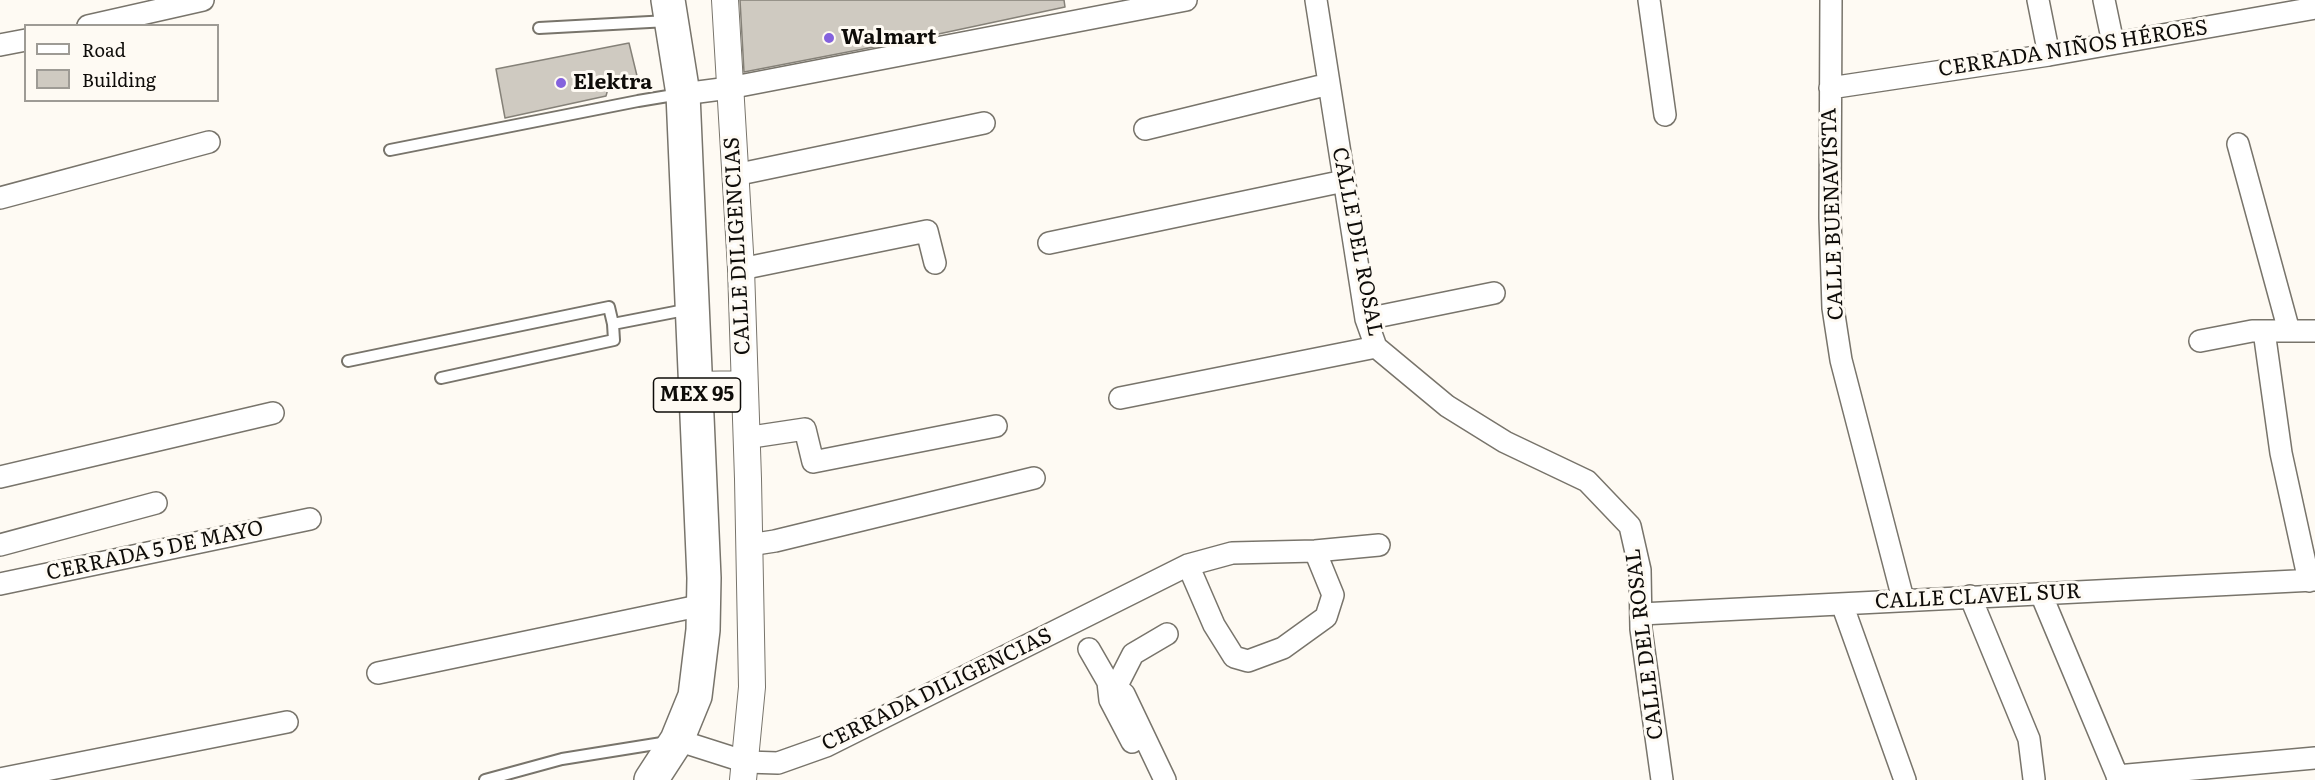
<!DOCTYPE html>
<html>
<head>
<meta charset="utf-8">
<style>
	body { margin:0 }
	#map { position:relative; width:2315px; height:780px; overflow:hidden; background:#fefaf3; font-family:Literata,serif }
	canvas { display:block }
	.legend { position:absolute; left:24px; top:24px; width:195px; height:78px; box-sizing:border-box; background:#fefaf3; border:2px solid #9e9b95; margin:0; padding:8px 10px; list-style:none; font-size:18px; color:#0e0c09 }
	.legend li { display:flex; align-items:center; gap:12px; height:30px }
	.legend b { width:30px; border:2px solid #9e9b95 }
</style>
</head>
<body>
<div id="map">
<canvas width="2315" height="780"></canvas>
<ul class="legend">
<li><b style="height:8px;background:#fff"></b>Road</li>
<li><b style="height:16px;background:#cfcac1"></b>Building</li>
</ul>
</div>
<script>
const context = document.querySelector('canvas').getContext('2d');
context.lineJoin = 'round';
function fill(path, color) { context.fillStyle = color; context.fill(path, 'evenodd'); }
const poly = rows => new Path2D(rows.map(r => 'M' + r).join(''));
function trace(path, color, width, dash) { context.strokeStyle = color; context.lineWidth = width; context.lineCap = dash ? 'butt' : 'round'; context.setLineDash(dash || []); context.stroke(path); }
function write(font, color, halo, rows, align = 'center') {
  context.font = font + ' Literata,serif'; context.lineWidth = 6; context.setLineDash([]); context.textBaseline = 'middle'; context.strokeStyle = halo; context.fillStyle = color; for (const [text, x, y, turn = 0] of rows) {
    context.save(); context.translate(x, y); context.rotate((+turn || 0) * Math.PI / 180); context.textAlign = isNaN(turn) ? turn : align; if (halo) context.strokeText(text, 0, 0); context.fillText(text, 0, 0); context.restore();
  }
}
const building = poly([
	[740,0,1064,0,1065,7,915,39,744,72,740,0],
	[629,43,638,80,609,85,606,96,505,118,496,69,629,43]
]);
const service = poly([
	[539,28,668,21],
	[390,150,638,101,680,94],
	[348,361,609,307,613,324,690,309],
	[441,378,614,340,613,324],
	[485,780,562,759,668,742]
]);
const minor = poly([
	[1316,0,1366,319,1376,347,1447,406,1505,442,1587,481,1630,526,1640,570,1641,629,1662,780],
	[1649,0,1665,115],
	[1831,0,1830,218,1833,308,1841,360,1903,599],
	[2038,0,2049,55],
	[2104,0,2113,43],
	[88,26,203,0],
	[0,45,26,40],
	[1830,88,2049,55,2315,8],
	[683,94,729,88,1186,0],
	[1145,129,1329,84],
	[2238,144,2289,331],
	[735,175,984,123],
	[0,198,209,142],
	[1049,243,1344,181],
	[741,269,927,231,935,263],
	[1366,319,1494,293],
	[2264,331,2281,453,2309,581],
	[2200,341,2252,331,2315,331],
	[1120,398,1376,347],
	[745,438,805,429,813,462,996,426],
	[0,477,273,413],
	[0,545,156,503],
	[749,545,775,541,1034,478],
	[1188,565,1214,625,1234,657,1248,661,1283,648,1326,617,1333,595,1315,551],
	[0,584,310,519],
	[2041,594,2119,780],
	[1970,596,2029,739,2034,779],
	[1842,604,1905,780],
	[1641,614,2315,580],
	[1089,649,1108,682,1124,694,1165,780],
	[378,673,703,605],
	[1108,682,1110,700,1132,742],
	[1110,699,1133,654,1167,634],
	[677,740,746,762,778,763,826,746,1188,565,1232,553,1315,551,1379,545],
	[2117,776,2315,758],
	[0,779,287,722]
]);
const tertiary = poly([
	[725,0,741,269,748,479,752,687,743,780],
	[696,385,744,384]
]);
const primary = poly([
	[651,780,677,740,695,696,703,630,704,578,683,94,668,0]
]);
const markers = [
	[829,38,6,"#8462dd"],
	[561,83,6,"#8462dd"]
];
const shields = [
	[697,395,87]
];
const shieldNames = [
	["MEX 95",697,395]
];
const poiNames = [
	["Walmart",841,38],
	["Elektra",573,83]
];
const streetNames = [
	["CERRADA NIÑOS HÉROES",2073,49,-9],
	["CALLE BUENAVISTA",1833,214,-92],
	["CALLE DEL ROSAL",1357,242,79],
	["CALLE DILIGENCIAS",738,246,-93],
	["CERRADA 5 DE MAYO",155,551,-12],
	["CALLE CLAVEL SUR",1978,597,-3],
	["CALLE DEL ROSAL",1645,644,-97],
	["CERRADA DILIGENCIAS",937,690,-26]
];
fill(building, '#cfcac1');
trace(building, '#858178', 1.5);
trace(service, '#78746b', 14);
trace(minor, '#78746b', 24);
trace(tertiary, '#78746b', 28);
trace(primary, '#78746b', 36);
trace(service, '#fff', 10);
trace(minor, '#fff', 21);
trace(tertiary, '#fff', 26);
trace(primary, '#fff', 33);
for (const [x, y, r, color] of markers) { const dot = new Path2D(); dot.arc(x, y, r, 0, 2 * Math.PI); context.fillStyle = color; context.fill(dot); trace(dot, '#fefaf3', 2); }
for (const [x, y, w] of shields) { const box = new Path2D(); box.roundRect(x - w / 2, y - 17, w, 34, 4.5); context.fillStyle = '#fefaf3'; context.fill(box); trace(box, '#0e0c09', 1.5); }
write('bold 20px', '#0e0c09', null, shieldNames);
write('bold 21px', '#0e0c09', '#fefaf3', poiNames, 'left');
write('21px', '#0e0c09', '#fefaf3', streetNames);
</script>
</body>
</html>
